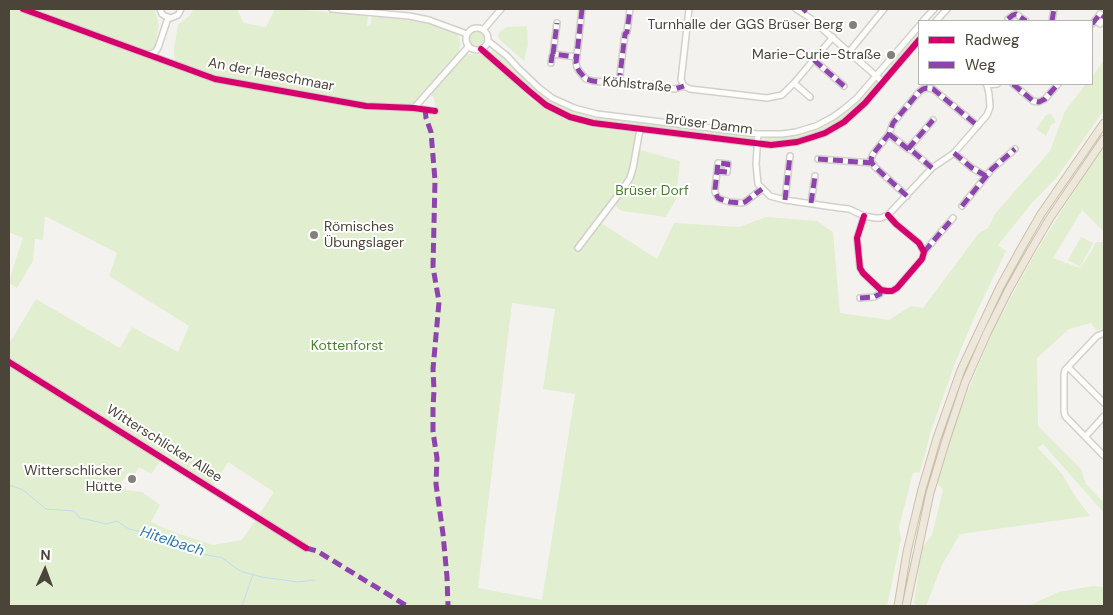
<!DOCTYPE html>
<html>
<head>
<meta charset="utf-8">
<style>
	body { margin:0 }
	#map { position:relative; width:1113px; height:615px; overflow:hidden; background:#f4f2ee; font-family:"DM Sans",sans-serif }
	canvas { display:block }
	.frame { position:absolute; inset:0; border:10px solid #4b4439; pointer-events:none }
	.legend { position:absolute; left:918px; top:20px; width:175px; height:65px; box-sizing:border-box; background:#fff; border:1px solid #b7b4b0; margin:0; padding:6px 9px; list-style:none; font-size:15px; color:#4b4439 }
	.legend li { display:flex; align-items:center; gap:10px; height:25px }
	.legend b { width:25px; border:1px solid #b7b4b0 }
	.north { position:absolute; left:20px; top:545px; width:50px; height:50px; -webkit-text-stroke:4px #fff; paint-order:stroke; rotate:2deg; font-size:14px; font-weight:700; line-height:20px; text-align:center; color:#4b4439 }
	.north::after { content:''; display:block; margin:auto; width:18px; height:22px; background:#4b4439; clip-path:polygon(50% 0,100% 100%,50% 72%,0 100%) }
</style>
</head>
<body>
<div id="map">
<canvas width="1113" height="615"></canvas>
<div class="frame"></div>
<ul class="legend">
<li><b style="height:6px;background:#d6006c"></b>Radweg</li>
<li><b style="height:6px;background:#8e44ad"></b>Weg</li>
</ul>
<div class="north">N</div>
</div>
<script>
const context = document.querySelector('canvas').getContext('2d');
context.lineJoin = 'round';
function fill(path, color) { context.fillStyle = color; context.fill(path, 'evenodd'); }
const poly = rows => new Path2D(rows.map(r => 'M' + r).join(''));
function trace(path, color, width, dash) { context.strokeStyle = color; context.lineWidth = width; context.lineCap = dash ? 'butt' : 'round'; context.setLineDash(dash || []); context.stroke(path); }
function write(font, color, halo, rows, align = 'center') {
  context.font = font + ' "DM Sans",sans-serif'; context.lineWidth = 4; context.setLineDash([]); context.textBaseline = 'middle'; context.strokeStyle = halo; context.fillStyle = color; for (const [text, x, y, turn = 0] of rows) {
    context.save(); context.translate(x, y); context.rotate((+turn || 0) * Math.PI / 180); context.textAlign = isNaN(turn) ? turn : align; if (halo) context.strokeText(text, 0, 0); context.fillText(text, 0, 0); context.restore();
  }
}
const green = poly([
	[9,9,154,9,159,24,153,57,175,65,174,49,178,25,189,16,194,9,237,10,244,23,266,27,275,9,294,9,368,16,367,26,371,24,372,16,428,23,456,33,460,39,460,46,459,48,459,52,411,105,410,109,436,109,434,98,430,93,466,54,481,55,487,57,534,102,563,118,596,128,642,133,640,150,680,161,676,199,666,217,622,211,617,208,615,204,601,223,657,259,674,223,739,227,766,217,817,221,833,232,840,313,889,320,911,306,923,308,979,233,988,228,995,214,1050,151,1065,111,1086,84,1092,84,1092,77,1104,60,1104,110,1058,176,1032,203,998,245,1006,251,977,311,956,361,932,428,920,472,913,473,899,527,901,539,887,606,9,606,9,344,36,299,120,348,132,327,178,352,189,326,109,276,117,253,45,216,43,240,35,239,33,261,17,288,9,283,13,268,23,238,9,232],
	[512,303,555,309,543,389,575,394,542,600,478,588],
	[165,454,213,486,228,462,274,492,242,540,213,545,174,532,151,522,160,505,142,492,127,490,120,485,128,472,134,475,139,467,151,474],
	[527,26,528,45,524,61,499,39,498,34,502,30,507,27],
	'469 39a8 8 0 1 1 16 0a8 8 0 1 1-16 0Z',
	[919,32,919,37,893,67,889,64,914,36],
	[493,48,528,81,542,93,557,103,576,111,606,119,706,130,702,135,607,123,582,118,567,113,548,103,527,87,501,61,491,52],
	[876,80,877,80,877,83,874,89,861,103,846,117,832,127,817,133,796,140,775,142,761,141,763,139,769,137,796,135,810,131,829,122,850,108],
	[1051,114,1056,122,1051,125,1046,136,1036,129,1046,115],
	[711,131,750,135,753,137,756,140,754,141,708,135],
	[1104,143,1104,230,1102,230,1082,210,1053,258,1080,268,1091,252,1096,242,1104,242,1104,328,1096,330,1091,323,1069,329,1037,358,1038,426,1081,469,1086,484,1104,503,1104,513,1043,444,1038,448,1062,474,1075,496,1090,516,960,534,942,565,926,606,918,606,914,603,922,548,932,535,943,490,936,482,946,445,992,332,1036,252],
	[1081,237,1093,243,1080,267,1068,260],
	[1093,586,1104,587,1104,606,1028,606,1059,592]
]);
const stream = poly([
	[9,485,23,490,46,509,74,511,80,518,107,524,117,521,129,529,173,539,189,551,217,557,221,557,237,569,243,572,262,577,298,582,315,580],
	[242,606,253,574]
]);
const minor = poly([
	[23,9,215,79,366,106,414,108,435,111],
	[160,9,162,14,165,16,171,18,178,15,181,9],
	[332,9,409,16,429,20,467,34],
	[582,9,576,63,577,67,579,71,586,79,593,81,675,89,684,86],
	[689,9,681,80,684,86,690,89,767,98,782,95,794,83,833,37],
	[796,9,810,18,883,82],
	[1008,19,1013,15,1016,14,1026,21],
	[1095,20,1100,24,1104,19],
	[923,21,934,9],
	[936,21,947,9],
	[1052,21,1054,9],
	[1092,24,1100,14,1104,17],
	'466 39a11 11 0 1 1 22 0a11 11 0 1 1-22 0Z',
	[483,30,501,9],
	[488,41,507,56,517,67,539,88,552,98,574,108,597,114,758,134,782,134,796,132,816,126,833,117,844,109,857,98,919,26],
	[481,49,529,91,546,105,570,117,593,123,771,145,797,142,813,137,825,133,844,122,865,103,919,40],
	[849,52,884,9],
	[150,54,155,52,158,48,168,18],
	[553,54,557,23],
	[814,60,844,86],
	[551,63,552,56,553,54,577,57],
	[619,83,625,34,627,32,630,9],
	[794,83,810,97],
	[1013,84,1033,101,1039,102,1045,99,1058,84],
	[987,85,997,84],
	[414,108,469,46],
	[758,134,756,164,758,184,770,196,785,200,840,208,849,209,864,216,875,218,881,218,888,215,932,168,954,153,987,115,990,107,989,94,987,85,986,84],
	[889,134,908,149,911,150,932,168],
	[908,149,933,120],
	[954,153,972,168,986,176],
	[818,159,872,163],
	[717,171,727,172,728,164,718,163,715,189,715,192,718,198,720,199,730,202,742,203,745,202,762,189],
	[907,196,875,167,872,163,871,159,873,154,889,134,893,123,919,92,923,89,927,88,933,89,978,126],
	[785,200,790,156],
	[811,203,815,176],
	[962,206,991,170,1015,149],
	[864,216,857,238,860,268,863,273,881,290,887,291,892,291,897,288,922,259,924,252,919,243,896,224,888,215],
	[578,248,622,190,630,178,633,168,640,129],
	[924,252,953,218],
	[860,298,874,297,880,294,881,290],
	[1104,333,1097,336,1065,370,1064,374,1064,411,1065,416,1104,456],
	[9,362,306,548],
	[1068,367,1104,403],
	[1086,436,1104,416]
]);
const highway = poly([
	[898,606,907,552,922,489,937,438,961,370,1000,287,1022,247,1041,214,1104,123],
	[906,606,930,493,946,440,965,383,987,333,1008,291,1031,250,1050,218,1104,139]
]);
const quiet = poly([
	[582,9,576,63,577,67,579,71,586,79,593,81,675,89,684,86],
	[803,12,806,9],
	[1008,19,1013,15,1016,14,1026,21],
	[1052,21,1054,9],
	[1092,24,1100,14,1104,17],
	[553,54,557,23],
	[814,60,844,86],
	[551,63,552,56,553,54,577,57],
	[619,83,625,34,627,32,630,9],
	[1013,84,1033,101,1039,102,1045,99,1058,84],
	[425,109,426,118,431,132,435,180,433,267,439,302,433,369,434,390,433,408,433,432,437,458,436,484,443,534,447,577,448,606],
	[889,134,908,149,911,150,932,168],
	[908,149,933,120],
	[954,153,972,168,986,176],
	[818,159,872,163],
	[717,171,727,172,728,164,718,163,715,189,715,192,718,198,720,199,730,202,742,203,745,202,762,189],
	[907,196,875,167,872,163,871,159,873,154,889,134,893,123,919,92,923,89,927,88,933,89,978,126],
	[785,200,790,156],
	[811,203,815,176],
	[962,206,991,170,1015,149],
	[924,252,953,218],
	[860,298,874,297,880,294,881,290],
	[306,548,317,551,407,606]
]);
const cycleway = poly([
	[23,9,215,79,366,106,414,108,435,111],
	[481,49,529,91,546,105,570,117,593,123,771,145,797,142,813,137,825,133,844,122,865,103,919,40],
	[864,216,857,238,860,268,863,273,881,290,887,291,892,291,897,288,922,259,924,252,919,243,896,224,888,215],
	[9,362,306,548]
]);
const markers = [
	[853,25,5,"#868178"],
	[891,55,5,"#868178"],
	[314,235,5,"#868178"],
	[132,479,5,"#868178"]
];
const poiNames = [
	["Turnhalle der GGS Brüser Berg",843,25],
	["Marie-Curie-Straße",881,55],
	["Römisches",324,227,"left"],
	["Übungslager",324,243,"left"],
	["Witterschlicker",122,471],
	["Hütte",122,487]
];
const streetNames = [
	["An der Haeschmaar",271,75,11],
	["Köhlstraße",637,85,5],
	["Brüser Damm",709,125,7],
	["Witterschlicker Allee",164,444,32]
];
const parkNames = [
	["Brüser Dorf",652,191],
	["Kottenforst",347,346]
];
const waterNames = [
	["Hitelbach",172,542,18]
];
fill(green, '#e1eecf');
trace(stream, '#c0ddf1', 1);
trace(minor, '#d2d0cb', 8);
trace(highway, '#ccbfa9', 9);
trace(minor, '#fdfdfc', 5);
trace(highway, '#ede8db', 7);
trace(quiet, '#8e44ad', 5, [10, 5]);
trace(cycleway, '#d6006c', 6);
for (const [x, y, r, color] of markers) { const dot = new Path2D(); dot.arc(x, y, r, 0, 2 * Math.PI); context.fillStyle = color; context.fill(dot); trace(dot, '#fff', 2); }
write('14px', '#4b4439', '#fff', poiNames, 'right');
write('14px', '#4b4439', '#fff', streetNames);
write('14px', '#4a7f2a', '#fff', parkNames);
write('italic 15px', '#2e7ab2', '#fff', waterNames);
</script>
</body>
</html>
